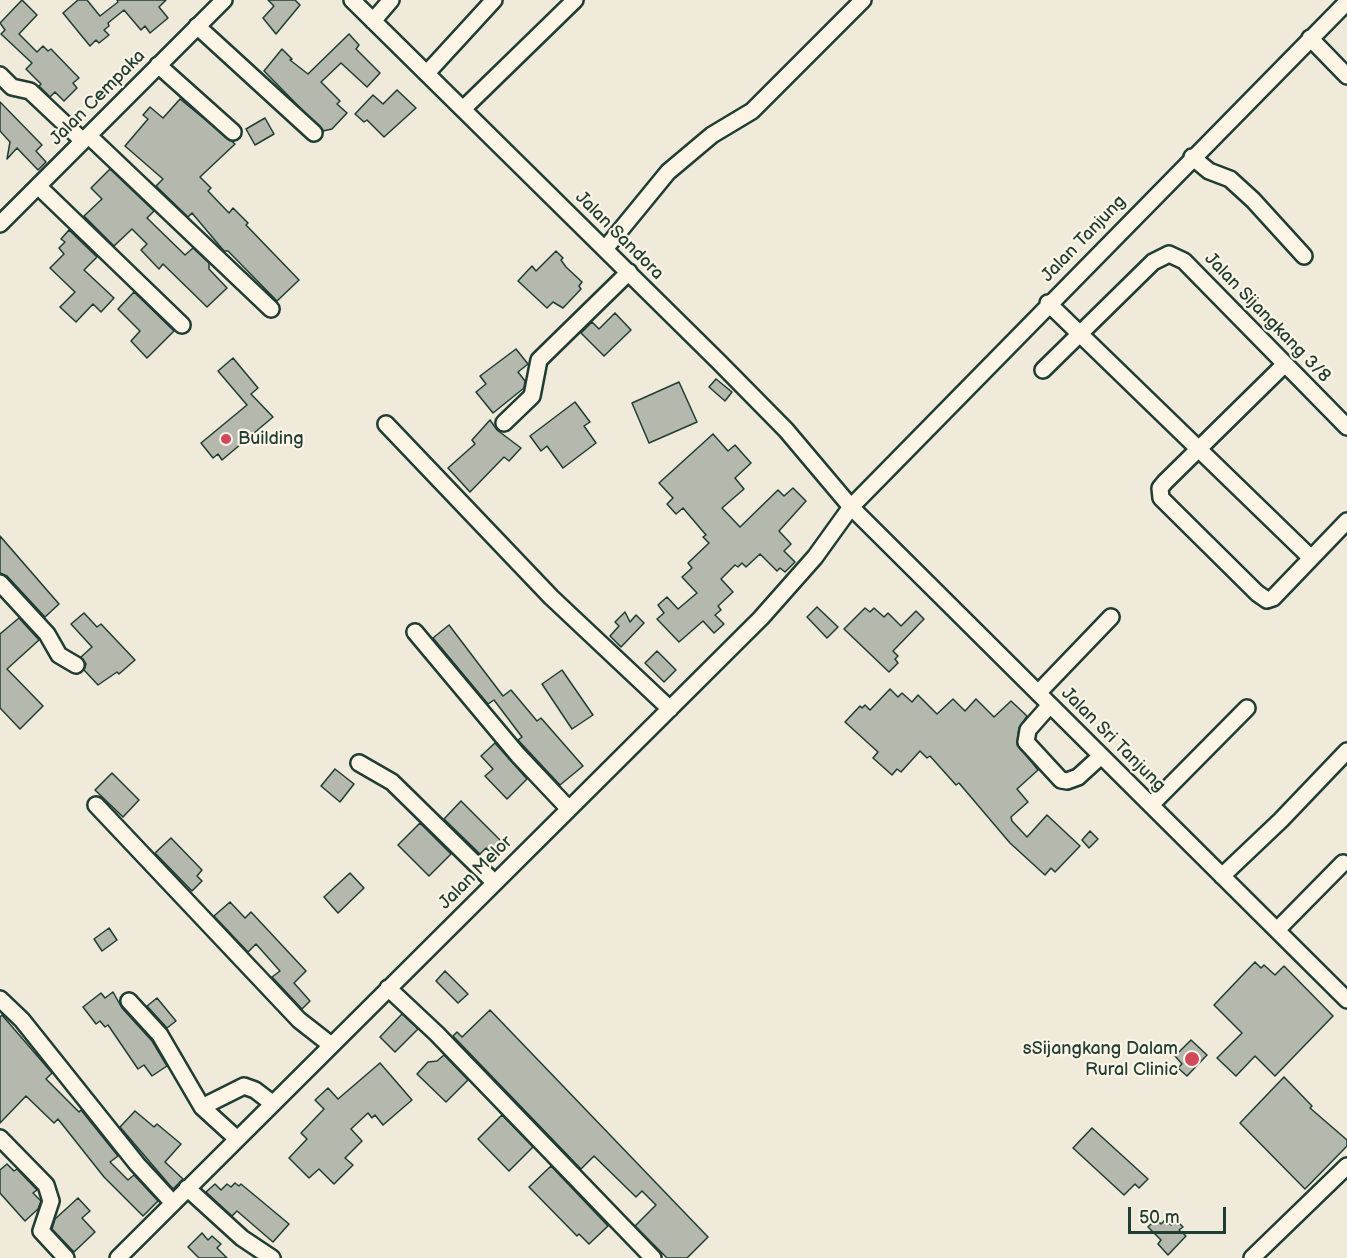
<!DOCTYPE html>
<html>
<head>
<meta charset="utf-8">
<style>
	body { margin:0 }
	#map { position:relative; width:1347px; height:1258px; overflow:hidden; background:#efeada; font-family:"Balsamiq Sans",sans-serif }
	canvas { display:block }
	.scale { position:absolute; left:1128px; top:1207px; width:98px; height:27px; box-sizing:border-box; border:3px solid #1f3d34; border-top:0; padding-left:8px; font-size:18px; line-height:21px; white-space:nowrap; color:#1f3d34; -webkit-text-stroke:4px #fcf5e5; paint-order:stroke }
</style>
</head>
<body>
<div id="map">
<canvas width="1347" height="1258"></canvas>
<div class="scale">50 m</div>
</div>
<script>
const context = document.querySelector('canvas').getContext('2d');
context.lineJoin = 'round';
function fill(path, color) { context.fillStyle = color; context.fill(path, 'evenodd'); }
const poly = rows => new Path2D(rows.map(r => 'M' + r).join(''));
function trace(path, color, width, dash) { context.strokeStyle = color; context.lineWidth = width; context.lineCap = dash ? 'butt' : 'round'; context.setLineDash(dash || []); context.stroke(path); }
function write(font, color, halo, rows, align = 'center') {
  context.font = font + ' "Balsamiq Sans",sans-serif'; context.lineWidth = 4.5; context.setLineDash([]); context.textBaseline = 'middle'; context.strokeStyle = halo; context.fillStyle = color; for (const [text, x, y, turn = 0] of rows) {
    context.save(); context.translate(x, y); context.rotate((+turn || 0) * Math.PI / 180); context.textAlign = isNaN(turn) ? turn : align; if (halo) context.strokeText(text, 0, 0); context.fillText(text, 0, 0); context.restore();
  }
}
const building = poly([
	[22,0,37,15,19,34,37,52,43,46,48,51,51,49,79,78,73,83,77,88,64,101,55,92,50,97,39,86,41,84,26,69,32,63,1,34,5,30,0,23,22,0],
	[78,0,87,0,100,16,118,2,117,0,166,0,159,7,168,18,150,33,145,26,141,30,124,10,108,23,109,26,104,30,109,35,99,43,96,40,90,46,63,13,78,0],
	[268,0,295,0,300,5,276,34,263,18,274,6,268,0],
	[349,34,359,45,356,49,380,73,367,87,341,63,321,82,340,101,337,104,347,113,332,129,323,131,264,71,282,49,292,59,290,60,308,74,349,34],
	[397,90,416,108,384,137,367,120,364,122,355,114,373,95,383,104,397,90],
	[180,99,235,144,200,177,211,188,208,191,229,213,233,208,248,223,246,225,299,280,277,301,228,251,224,251,192,213,188,217,156,186,163,179,125,146,148,119,143,115,150,107,163,118,180,99],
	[0,102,42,145,36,151,46,162,38,170,17,148,7,159,10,142,0,131,0,102],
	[265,118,274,134,255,145,246,129,265,118],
	[110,169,154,211,147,218,185,255,193,248,209,263,209,269,227,288,207,307,163,264,159,269,141,250,147,244,132,229,114,246,84,216,102,199,91,188,110,169],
	[69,230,97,257,84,270,114,298,101,312,93,304,76,322,60,307,75,292,50,268,64,254,59,248,65,242,61,239,69,230],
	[556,251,563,258,561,260,566,267,582,282,579,286,581,289,563,308,553,302,547,308,518,281,532,266,536,271,556,251],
	[134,292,174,331,147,358,131,341,140,331,118,309,134,292],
	[615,313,631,330,604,356,581,333,592,322,599,329,615,313],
	[516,349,528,364,518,372,525,381,524,388,493,413,476,392,486,384,480,376,516,349],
	[233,358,258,388,251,394,273,417,222,460,218,454,213,458,201,443,247,405,218,371,233,358],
	[716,379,732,392,725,401,709,387,716,379],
	[679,382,697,422,649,443,632,403,679,382],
	[575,402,590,422,584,426,596,443,563,468,547,446,541,451,530,436,575,402],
	[490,420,497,430,521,448,509,461,504,457,470,492,448,468,475,444,472,440,490,420],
	[713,434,728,451,735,445,751,463,735,478,744,489,722,508,740,527,778,490,784,496,793,488,806,501,779,531,791,544,784,551,795,562,785,572,780,568,777,571,760,554,746,567,742,563,738,567,735,565,721,579,733,592,718,606,721,610,715,615,724,624,714,633,703,621,679,642,657,619,664,613,658,605,667,597,678,609,697,593,682,577,692,568,688,563,709,543,703,537,706,535,683,508,676,514,667,504,673,498,659,483,713,434],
	[0,536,59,604,45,617,7,576,0,573,0,536],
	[817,607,838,627,827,638,807,617,817,607],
	[865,608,870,612,874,608,884,617,888,613,901,626,916,611,924,619,893,651,898,656,895,659,898,663,889,672,844,629,865,608],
	[625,612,630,622,636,615,644,623,621,647,610,636,619,626,615,622,625,612],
	[84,613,97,627,101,624,135,660,119,674,117,672,98,685,84,670,86,664,81,657,92,647,71,624,84,613],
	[19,618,39,640,7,669,43,706,20,729,0,708,0,634,19,618],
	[449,625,503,696,511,690,537,721,541,718,583,766,560,785,518,740,522,737,494,700,488,704,433,638,449,625],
	[657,651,676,670,664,682,645,663,657,651],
	[562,670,593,715,572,729,542,684,562,670],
	[890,689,898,697,902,693,912,702,918,695,937,714,953,699,965,711,976,699,994,717,1011,701,1027,716,1019,728,1017,744,1038,770,1017,789,1028,802,1011,817,1012,821,1027,837,1047,815,1080,846,1055,872,1051,868,1045,875,1010,843,959,783,956,785,930,756,927,758,920,751,901,772,897,769,892,775,873,758,878,752,845,722,860,706,862,708,865,705,870,710,890,689],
	[495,743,527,779,507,799,485,776,493,769,481,756,495,743],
	[335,769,354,784,340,802,321,786,335,769],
	[112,773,139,800,123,817,95,790,112,773],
	[461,801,507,847,496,858,486,848,480,854,444,819,461,801],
	[420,823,451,854,429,876,398,845,420,823],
	[1090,831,1098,839,1089,848,1082,840,1090,831],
	[171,838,202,870,197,876,202,881,192,891,155,853,171,838],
	[350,873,364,888,338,913,324,897,350,873],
	[230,902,245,918,251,912,306,971,294,983,310,1001,302,1009,272,977,280,971,256,944,248,952,214,916,230,902],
	[109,928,117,940,102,951,94,939,109,928],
	[1255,962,1261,968,1264,965,1275,975,1284,966,1333,1016,1275,1076,1255,1056,1236,1076,1217,1058,1242,1033,1214,1005,1255,962],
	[445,971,468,994,458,1003,436,981,445,971],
	[113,992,122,1008,152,1041,167,1066,152,1076,144,1065,138,1069,108,1025,105,1027,100,1021,96,1024,83,1007,101,993,105,998,113,992],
	[157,998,176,1021,167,1028,147,1006,157,998],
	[490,1010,708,1237,687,1258,667,1258,635,1226,656,1205,642,1191,636,1197,594,1156,581,1169,453,1036,457,1032,462,1037,490,1010],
	[402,1014,418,1029,395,1052,380,1037,402,1014],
	[2,1015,52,1073,46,1079,79,1112,81,1110,118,1156,110,1162,128,1180,134,1175,158,1201,143,1216,104,1177,58,1119,54,1123,26,1096,0,1123,0,1017,2,1015],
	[1191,1040,1207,1055,1187,1076,1178,1068,1182,1064,1175,1056,1191,1040],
	[444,1055,468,1080,446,1102,417,1074,428,1062,437,1061,444,1055],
	[380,1063,412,1100,383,1125,375,1115,372,1118,368,1113,351,1129,362,1141,345,1158,353,1165,334,1184,319,1169,309,1178,289,1158,307,1139,301,1133,324,1109,315,1100,328,1088,338,1099,380,1063],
	[1284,1077,1312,1106,1310,1108,1347,1140,1347,1146,1305,1189,1240,1123,1284,1077],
	[135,1111,154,1127,157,1124,181,1144,165,1162,183,1179,173,1189,120,1127,135,1111],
	[502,1115,533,1147,509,1171,478,1139,502,1115],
	[1092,1128,1148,1179,1139,1188,1135,1184,1124,1195,1073,1148,1092,1128],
	[7,1164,14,1171,17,1169,37,1190,33,1193,41,1201,38,1209,25,1221,0,1193,0,1170,7,1164],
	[551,1166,608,1226,589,1244,579,1234,577,1236,529,1187,551,1166],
	[235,1183,239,1186,241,1184,289,1224,273,1242,237,1211,232,1216,206,1192,215,1184,221,1190,227,1184,231,1187,235,1183],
	[78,1198,90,1211,82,1218,95,1232,74,1252,52,1229,55,1219,78,1198],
	[1156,1219,1161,1224,1165,1220,1171,1225,1176,1220,1183,1227,1179,1230,1186,1236,1168,1255,1158,1244,1161,1240,1148,1227,1156,1219],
	[202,1233,208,1240,212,1236,221,1244,217,1248,227,1258,199,1258,188,1247,202,1233]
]);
const street = poly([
	[352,0,719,362,786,430,851,507,1347,1000],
	[373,21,391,0],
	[197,26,314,133],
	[1310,38,1347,76],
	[158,65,233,132],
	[427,73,494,0],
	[0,75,12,87,30,91,83,141],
	[463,109,575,0],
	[89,136,271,309],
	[1192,157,1209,171,1230,179,1253,200,1304,256],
	[38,186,182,325],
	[0,224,224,0],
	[605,249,668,172,712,135,752,111,863,0],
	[1048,303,1310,557],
	[1285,364,1165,482,1160,488,1161,498,1257,593,1267,600,1273,598,1347,521],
	[1043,370,1153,262,1169,254,1184,261,1347,427],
	[504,423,532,396,539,360,629,272],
	[386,424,551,597,670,709],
	[0,583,47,634,59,655,76,665],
	[415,632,518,755,568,808],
	[1038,693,1111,617],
	[1050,705,1028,730,1026,742,1061,780,1067,781,1078,777,1101,756],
	[359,763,392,782,494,882],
	[96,805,299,1020,331,1045],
	[1151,805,1247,708],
	[1222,876,1281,820,1347,751],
	[1277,930,1343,863],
	[388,988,437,1034,653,1258],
	[0,999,22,1020,137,1164,172,1202],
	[129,1001,160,1035,202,1107,236,1138],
	[202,1107,244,1086,255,1090,272,1103],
	[0,1138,46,1185,51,1201,41,1231,66,1258],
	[187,1188,242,1238,272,1258],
	[118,1258,761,618,815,557,851,507,1347,2],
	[1252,1258,1347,1166]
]);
const markers = [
	[226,439,6,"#d1495b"],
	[1192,1059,8,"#d1495b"]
];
const streetNames = [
	["Jalan Cempaka",98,98,-45],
	["Jalan Sandora",619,236,45],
	["Jalan Tanjung",1084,239,-46],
	["Jalan Sijangkang 3/8",1267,318,46],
	["Jalan Sri Tanjung",1113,740,45],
	["Jalan Melor",476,873,-45]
];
const poiNames = [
	["Building",238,439],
	["sSijangkang Dalam",1178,1049,"right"],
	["Rural Clinic",1178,1070,"right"]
];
fill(building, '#b5b9ad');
trace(building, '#1f3d34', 1.5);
trace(street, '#1f3d34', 20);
trace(street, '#fcf5e5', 15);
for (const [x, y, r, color] of markers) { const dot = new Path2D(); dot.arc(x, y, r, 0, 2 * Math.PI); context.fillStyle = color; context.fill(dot); trace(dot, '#fcf5e5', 2); }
write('18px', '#1f3d34', '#fcf5e5', streetNames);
write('18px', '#1f3d34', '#fcf5e5', poiNames, 'left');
</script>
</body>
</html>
